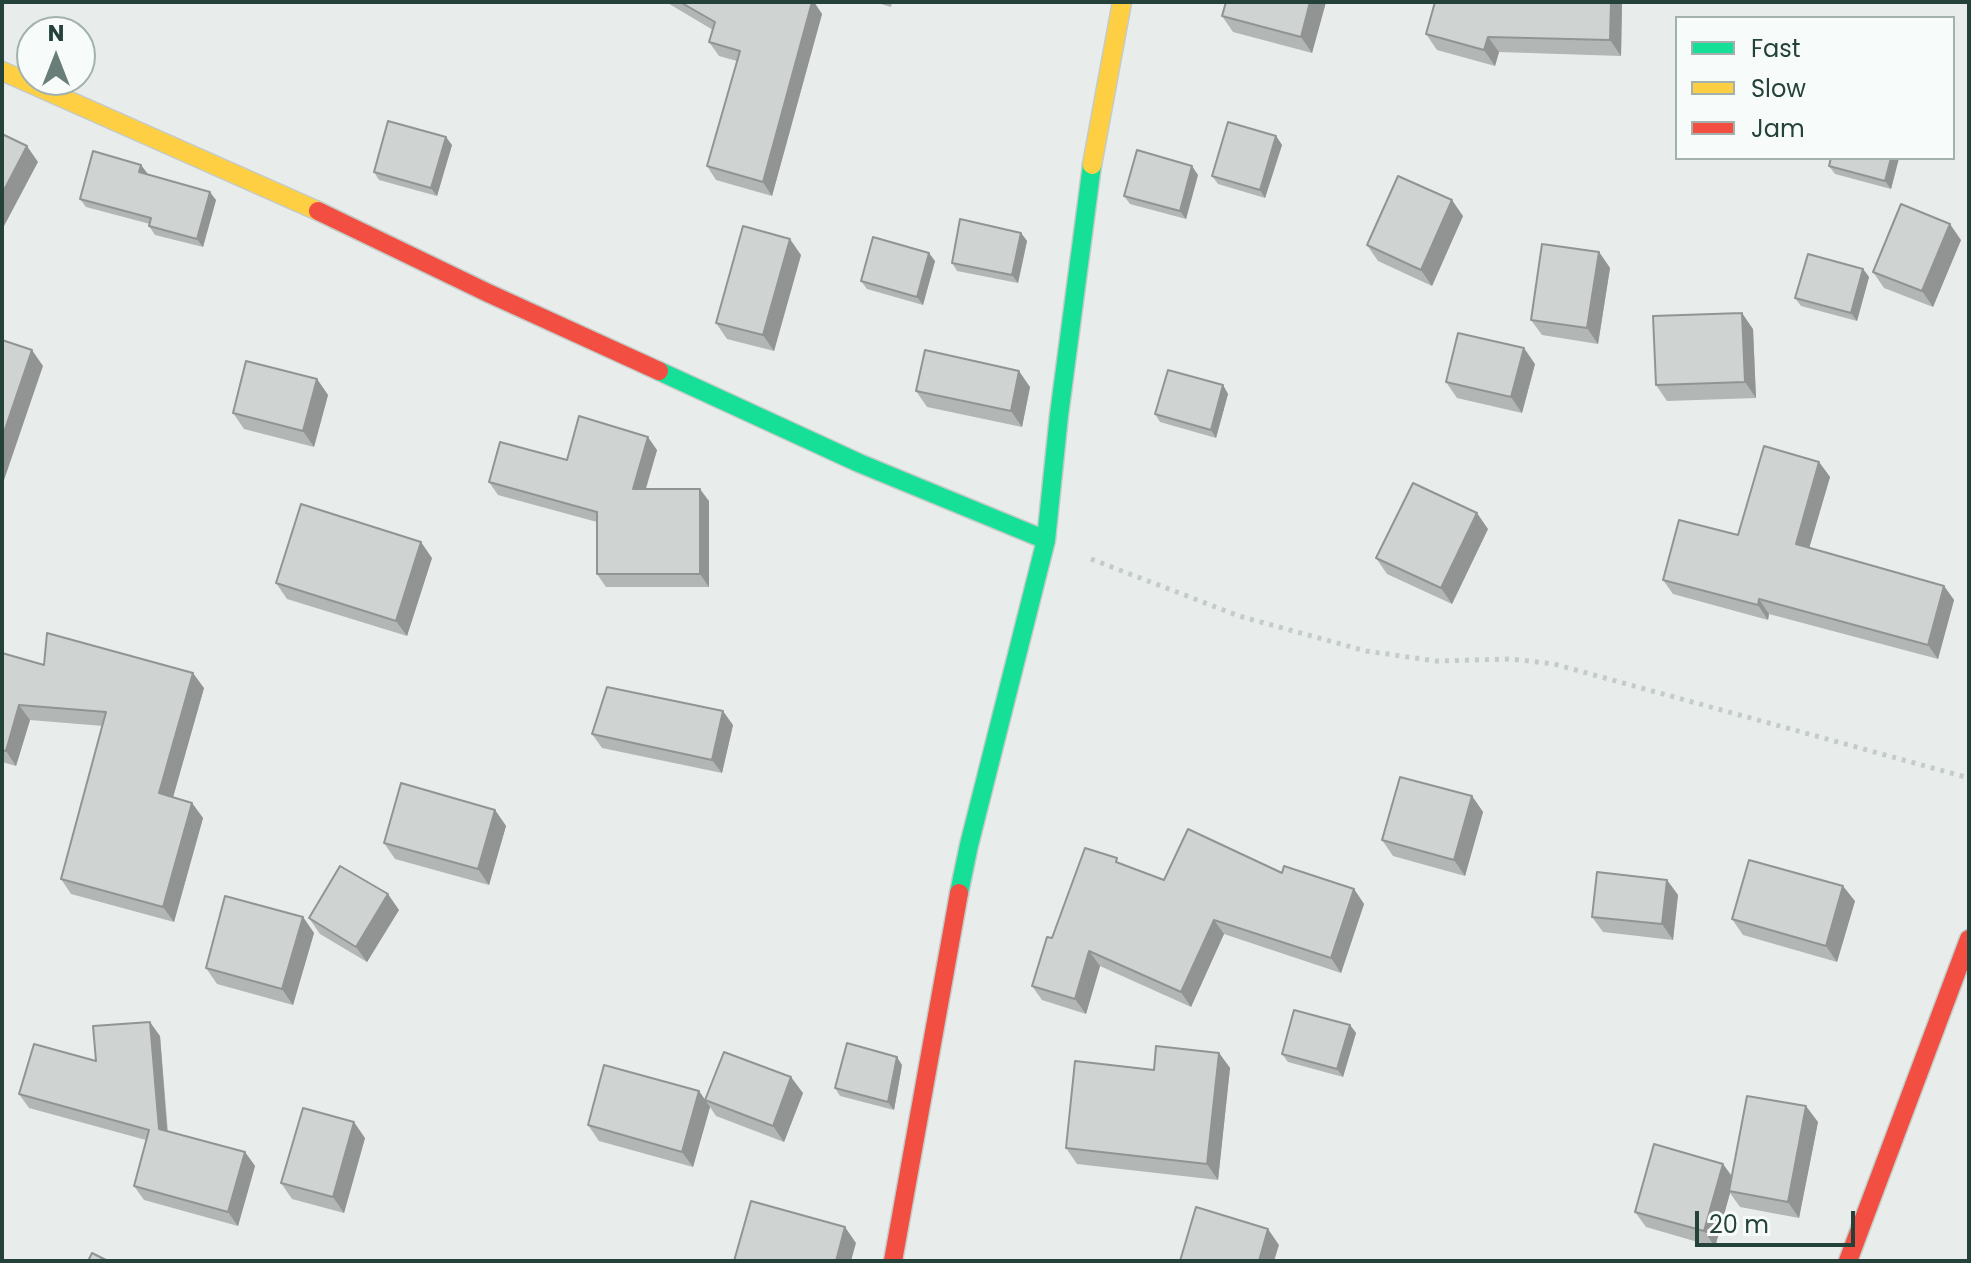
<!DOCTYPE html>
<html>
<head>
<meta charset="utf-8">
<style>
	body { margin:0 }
	#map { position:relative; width:1971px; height:1263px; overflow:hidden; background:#e8edeb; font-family:Poppins,sans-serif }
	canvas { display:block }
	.frame { position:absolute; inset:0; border:4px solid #24423a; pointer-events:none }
	.legend { position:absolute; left:1675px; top:16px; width:280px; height:144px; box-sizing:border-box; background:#f7fbf9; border:2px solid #a3b1ad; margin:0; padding:10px 14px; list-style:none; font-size:24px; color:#24423a }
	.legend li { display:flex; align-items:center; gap:16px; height:40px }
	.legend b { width:40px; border:2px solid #a3b1ad }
	.north { position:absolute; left:16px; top:16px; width:80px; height:80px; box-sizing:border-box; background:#f7fbf9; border:2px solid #a3b1ad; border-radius:50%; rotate:0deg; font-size:22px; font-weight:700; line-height:32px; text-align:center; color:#24423a }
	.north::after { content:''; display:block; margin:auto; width:28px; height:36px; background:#697e78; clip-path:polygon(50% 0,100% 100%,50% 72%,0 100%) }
	.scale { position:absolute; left:1695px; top:1211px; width:160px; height:36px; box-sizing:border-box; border:4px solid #24423a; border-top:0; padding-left:10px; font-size:24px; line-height:28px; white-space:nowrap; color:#24423a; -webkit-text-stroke:6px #f7fbf9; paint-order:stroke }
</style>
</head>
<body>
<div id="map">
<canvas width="1971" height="1263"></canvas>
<div class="frame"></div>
<ul class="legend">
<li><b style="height:10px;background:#16e098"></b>Fast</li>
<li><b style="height:10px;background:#ffcf43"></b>Slow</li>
<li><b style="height:10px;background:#f24e42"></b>Jam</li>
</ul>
<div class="north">N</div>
<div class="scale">20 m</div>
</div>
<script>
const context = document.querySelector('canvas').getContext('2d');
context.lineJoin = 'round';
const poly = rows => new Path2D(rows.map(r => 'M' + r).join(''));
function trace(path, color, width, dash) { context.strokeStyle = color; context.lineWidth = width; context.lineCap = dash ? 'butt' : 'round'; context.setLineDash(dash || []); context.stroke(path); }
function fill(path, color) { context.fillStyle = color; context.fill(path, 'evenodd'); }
const path = poly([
	[1091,559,1239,616,1366,651,1436,661,1511,659,1554,664,1969,778]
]);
const fast = poly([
	[659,371,859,463,1046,540],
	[959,893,969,845,1046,540,1059,415,1092,165]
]);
const slow = poly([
	[2,71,318,211],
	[1092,165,1122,2]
]);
const jam = poly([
	[318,211,488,293,659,371],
	[893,1261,959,893],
	[1848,1261,1969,939]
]);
const wall = poly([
	[666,2,814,2,822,14,772,196,716,180,707,166,737,61,719,56,709,42,713,30],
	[874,2,892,2,891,7],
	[1226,2,1326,2,1312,53,1233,32,1222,16],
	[1435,2,1622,2,1621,56,1499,52,1495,66,1437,50,1426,34],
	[1276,136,1282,145,1265,198,1218,184,1212,176],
	[452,145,437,196,379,180,374,172],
	[1899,158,1891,189,1835,174,1829,166],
	[141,165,147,173,147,175,216,200,203,247,155,235,149,226,150,224,86,207,80,199],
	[1198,175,1186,219,1130,204,1124,196],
	[1463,216,1432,286,1378,261,1367,245],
	[1021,233,1027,241,1018,283,957,271,952,263],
	[1961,240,1933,307,1884,288,1873,272],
	[1599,252,1610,268,1598,344,1542,335,1531,320],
	[801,255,774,351,727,339,716,323],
	[935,261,923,305,867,289,861,281],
	[1863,269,1869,277,1857,321,1801,306,1795,298],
	[1753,329,1756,398,1667,401,1656,385],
	[1535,364,1522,413,1457,398,1446,382],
	[317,379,328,395,314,447,244,429,233,413],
	[1223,385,1228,394,1216,438,1160,422,1155,414],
	[1030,387,1022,427,927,407,916,391],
	[657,450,646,489,709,501,709,587,606,587,597,574,597,522,498,495,489,482,567,460],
	[1819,462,1830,477,1809,548,1944,586,1954,600,1938,659,1769,614,1768,620,1673,594,1663,580,1738,535],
	[1488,529,1452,604,1387,574,1376,558],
	[432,558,407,636,287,599,276,583],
	[2,653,44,665,204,688,173,797,192,803,203,818,174,922,71,894,61,879,103,726,30,720,16,766,2,762],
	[733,725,722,773,602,748,592,734],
	[1472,796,1483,812,1465,876,1393,856,1382,840],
	[495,810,506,826,489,885,395,859,384,843],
	[1121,864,1164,880,1282,873,1354,889,1364,904,1341,973,1224,934,1191,1007,1100,966,1086,1014,1042,1000,1032,986,1052,938],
	[1667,880,1678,895,1673,940,1603,932,1592,917],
	[1855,901,1837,962,1743,935,1732,919],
	[399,910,367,962,320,934,309,918],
	[303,917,314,933,293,1005,217,984,206,968],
	[1350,1025,1356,1033,1343,1077,1288,1062,1282,1054],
	[160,1036,168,1132,245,1152,255,1166,238,1226,144,1200,134,1186,146,1140,29,1108,19,1094],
	[1219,1053,1230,1068,1218,1180,1077,1164,1066,1148,1154,1070],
	[902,1065,894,1110,840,1096,835,1088],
	[699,1091,705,1100,803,1093,784,1142,716,1116,710,1107,693,1167,599,1141,588,1125],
	[1818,1122,1799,1218,1740,1207,1730,1193,1715,1247,1646,1227,1635,1212,1723,1164,1732,1176],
	[365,1138,344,1213,292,1199,281,1183]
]);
const shadedWall = poly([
	[812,2,814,2,822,14,772,196,763,182],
	[1310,2,1326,2,1312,53,1301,37],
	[1611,2,1622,2,1621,56,1610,40],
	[1488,37,1499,52,1495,66,1484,50],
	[1276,136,1282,145,1265,198,1260,190],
	[446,137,452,145,437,196,431,188],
	[27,146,38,162,3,228,2,226,2,194],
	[1891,158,1899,158,1891,189,1885,181],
	[141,165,147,173,145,181,139,172],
	[1192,166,1198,175,1186,219,1180,211],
	[210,192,216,200,203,247,197,239],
	[1452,200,1463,216,1432,286,1421,270],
	[1950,224,1961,240,1933,307,1922,291],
	[1021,233,1027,241,1018,283,1012,275],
	[790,239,801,255,774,351,763,335],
	[1599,252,1610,268,1598,344,1587,328],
	[929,253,935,261,923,305,917,297],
	[1863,269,1869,277,1857,321,1851,313],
	[1742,313,1753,329,1756,398,1745,382],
	[1524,348,1535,364,1522,413,1511,397],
	[32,350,43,366,2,486,2,438],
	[1019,371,1030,387,1022,427,1011,411],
	[317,379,328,395,314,447,303,431],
	[1223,385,1228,394,1216,438,1211,430],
	[648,437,657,450,642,501,633,489],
	[1819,462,1830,477,1806,559,1796,544],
	[700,489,709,501,709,587,700,574],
	[1477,513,1488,529,1452,604,1441,588],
	[421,542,432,558,407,636,396,621],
	[1944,586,1954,600,1938,659,1928,645],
	[1759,599,1769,614,1768,620,1758,605],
	[193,673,204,688,170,808,159,793],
	[19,705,30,720,16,766,6,751],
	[723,711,733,725,722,773,712,760],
	[1472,796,1483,812,1465,876,1454,860],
	[192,803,203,818,174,922,163,907],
	[495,810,506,826,489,885,478,869],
	[1667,880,1678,895,1673,940,1662,924],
	[1843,886,1855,901,1837,962,1826,946],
	[1354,889,1364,904,1341,973,1331,958],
	[388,894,399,910,367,962,356,947],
	[303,917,314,933,293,1005,282,989],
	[1214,920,1224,934,1191,1007,1181,992],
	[1089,951,1100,966,1086,1014,1075,999],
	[150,1022,160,1036,168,1143,159,1129],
	[1350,1025,1356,1033,1343,1077,1337,1069],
	[1219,1053,1230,1068,1218,1180,1207,1164],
	[897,1057,902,1065,894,1110,888,1102],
	[791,1077,803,1093,784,1142,773,1126],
	[699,1091,710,1107,693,1167,682,1152],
	[1806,1106,1818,1122,1799,1218,1788,1202],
	[354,1122,365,1138,344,1213,333,1197],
	[245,1152,255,1166,238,1226,228,1212],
	[1723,1164,1734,1180,1729,1191,1730,1193,1715,1247,1704,1231],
	[845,1227,856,1243,851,1261,836,1261],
	[1268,1229,1279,1245,1274,1261,1259,1261]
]);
const building = poly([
	[680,2,812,2,763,182,707,166,740,51,709,42,715,22,680,2],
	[1226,2,1310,2,1301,37,1222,16,1226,2],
	[1435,2,1611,2,1610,40,1488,37,1484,50,1426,34,1435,2],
	[388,121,446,137,431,188,374,172,388,121],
	[1228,122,1276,136,1260,190,1212,176,1228,122],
	[2,134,27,146,2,194,2,134],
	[1137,150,1192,166,1180,211,1124,196,1137,150],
	[93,151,141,165,139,172,210,192,197,239,149,226,151,218,80,199,93,151],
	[1831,158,1891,158,1885,181,1829,166,1831,158],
	[1398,176,1452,200,1421,270,1367,245,1398,176],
	[1901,204,1950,224,1922,291,1873,272,1901,204],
	[960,219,1021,233,1012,275,952,263,960,219],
	[743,226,790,239,763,335,716,323,743,226],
	[873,237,929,253,917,297,861,281,873,237],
	[1542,244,1599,252,1587,328,1531,320,1542,244],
	[1808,254,1863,269,1851,313,1795,298,1808,254],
	[1742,313,1745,382,1656,385,1653,316,1742,313],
	[1458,333,1524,348,1511,397,1446,382,1458,333],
	[2,340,32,350,2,438,2,340],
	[925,350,1019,371,1011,411,916,391,925,350],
	[246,361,317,379,303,431,233,413,246,361],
	[1168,370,1223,385,1211,430,1155,414,1168,370],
	[579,416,648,437,633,489,700,489,700,574,597,574,597,512,489,482,500,442,567,460,579,416],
	[1764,446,1819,462,1796,544,1944,586,1928,645,1759,599,1758,605,1663,580,1679,520,1738,535,1764,446],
	[1413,483,1477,513,1441,588,1376,558,1413,483],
	[301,504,421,542,396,621,276,583,301,504],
	[47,633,193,673,159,793,192,803,163,907,61,879,106,712,19,705,6,751,2,750,2,653,44,665,47,633],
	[607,687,723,711,712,760,592,734,607,687],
	[1400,777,1472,796,1454,860,1382,840,1400,777],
	[401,783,495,810,478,869,384,843,401,783],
	[1188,829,1282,873,1284,866,1354,889,1331,958,1214,920,1181,992,1089,951,1075,999,1032,986,1047,937,1052,938,1085,848,1117,858,1116,862,1164,880,1188,829],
	[1749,860,1843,886,1826,946,1732,919,1749,860],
	[340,866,388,894,356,947,309,918,340,866],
	[1597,872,1667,880,1662,924,1592,917,1597,872],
	[225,896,303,917,282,989,206,968,225,896],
	[1294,1010,1350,1025,1337,1069,1282,1054,1294,1010],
	[150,1022,159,1129,245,1152,228,1212,134,1186,149,1130,19,1094,34,1044,96,1061,93,1026,150,1022],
	[847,1043,897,1057,888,1102,835,1088,847,1043],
	[1156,1046,1219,1053,1207,1164,1066,1148,1075,1061,1154,1070,1156,1046],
	[724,1052,791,1077,773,1126,705,1100,724,1052],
	[604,1065,699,1091,682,1152,588,1125,604,1065],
	[1747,1096,1806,1106,1788,1202,1729,1191,1747,1096],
	[303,1108,354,1122,333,1197,281,1183,303,1108],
	[1654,1144,1723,1164,1704,1231,1635,1212,1654,1144],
	[751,1201,845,1227,836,1261,734,1261,751,1201],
	[1196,1207,1268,1229,1259,1261,1180,1261,1196,1207],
	[92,1253,108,1261,88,1261,92,1253]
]);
trace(fast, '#c3cbc8', 21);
trace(slow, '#c3cbc8', 21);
trace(jam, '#c3cbc8', 21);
trace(path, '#c3ccca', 5, [4, 6]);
trace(fast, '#16e098', 18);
trace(slow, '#ffcf43', 18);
trace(jam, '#f24e42', 18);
fill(wall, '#b2b6b5');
fill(shadedWall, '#919493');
fill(building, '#cfd4d2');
trace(building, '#919493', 2);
</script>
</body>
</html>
